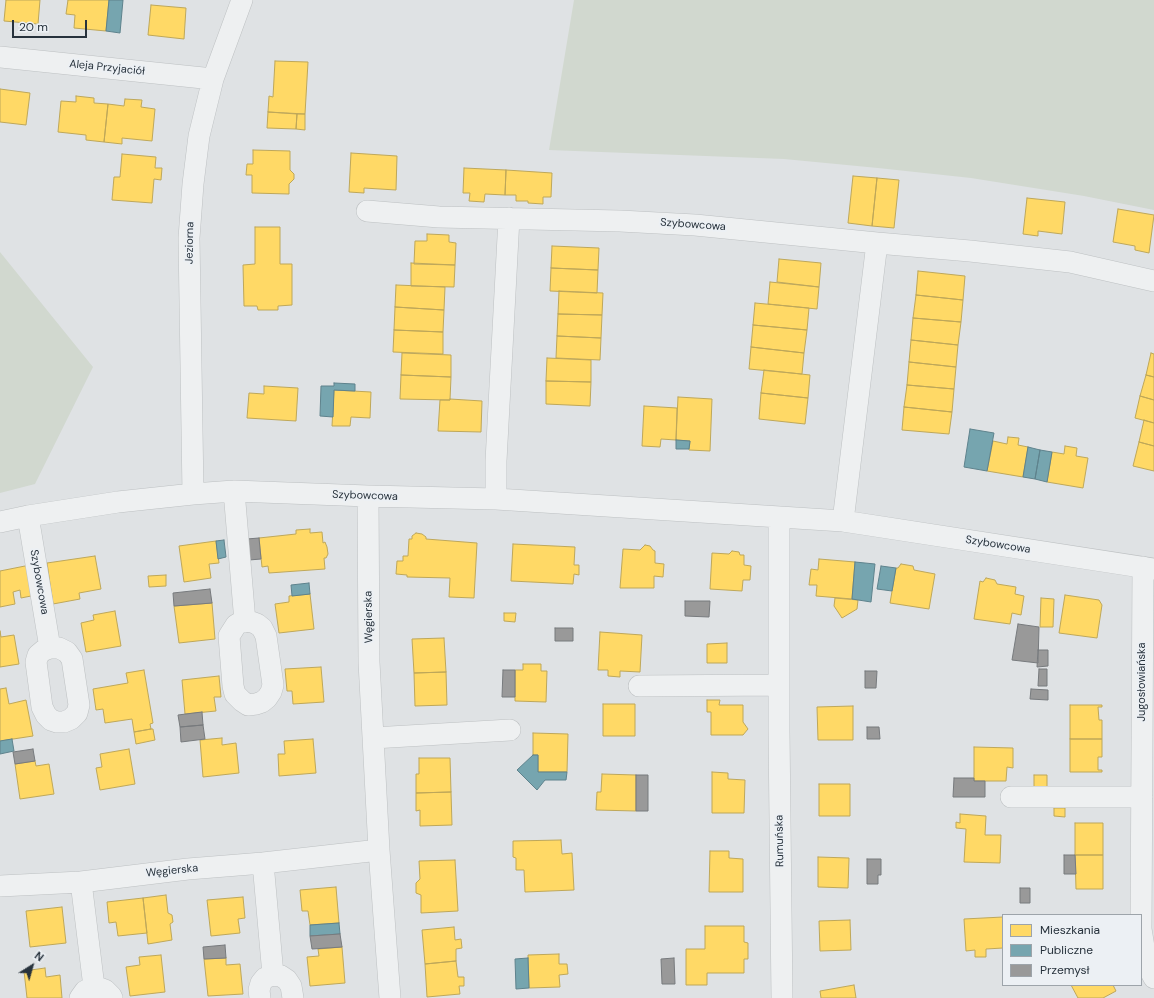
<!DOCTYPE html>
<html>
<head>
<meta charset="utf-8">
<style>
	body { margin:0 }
	#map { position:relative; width:1154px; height:998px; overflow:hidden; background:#dfe2e4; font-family:"DM Sans",sans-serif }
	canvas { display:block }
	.legend { position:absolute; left:1002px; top:914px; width:140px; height:72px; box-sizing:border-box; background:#ecf0f4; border:1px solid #9da4aa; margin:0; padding:5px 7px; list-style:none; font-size:12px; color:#27323c }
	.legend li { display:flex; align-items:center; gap:8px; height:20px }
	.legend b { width:20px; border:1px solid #9da4aa }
	.north { position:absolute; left:12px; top:946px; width:40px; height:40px; -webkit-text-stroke:3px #ecf0f4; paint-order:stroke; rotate:37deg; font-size:11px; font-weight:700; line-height:16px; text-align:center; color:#27323c }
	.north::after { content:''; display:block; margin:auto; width:14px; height:18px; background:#27323c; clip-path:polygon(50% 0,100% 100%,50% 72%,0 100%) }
	.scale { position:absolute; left:12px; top:20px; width:75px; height:18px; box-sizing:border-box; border:2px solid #27323c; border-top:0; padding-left:5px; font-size:12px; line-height:14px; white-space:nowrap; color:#27323c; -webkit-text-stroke:3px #ecf0f4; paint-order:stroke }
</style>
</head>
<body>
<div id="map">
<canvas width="1154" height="998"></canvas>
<ul class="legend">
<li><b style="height:11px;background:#ffd966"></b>Mieszkania</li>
<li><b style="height:11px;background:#76a5af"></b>Publiczne</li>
<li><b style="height:11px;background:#999"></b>Przemysł</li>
</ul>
<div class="north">N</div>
<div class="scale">20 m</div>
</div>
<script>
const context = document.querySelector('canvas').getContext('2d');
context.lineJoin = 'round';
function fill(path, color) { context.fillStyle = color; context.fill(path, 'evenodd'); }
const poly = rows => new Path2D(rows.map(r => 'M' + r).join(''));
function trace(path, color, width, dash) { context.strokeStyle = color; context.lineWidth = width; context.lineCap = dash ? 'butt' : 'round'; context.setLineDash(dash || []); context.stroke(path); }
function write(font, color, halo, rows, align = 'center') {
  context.font = font + ' "DM Sans",sans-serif'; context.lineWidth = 4; context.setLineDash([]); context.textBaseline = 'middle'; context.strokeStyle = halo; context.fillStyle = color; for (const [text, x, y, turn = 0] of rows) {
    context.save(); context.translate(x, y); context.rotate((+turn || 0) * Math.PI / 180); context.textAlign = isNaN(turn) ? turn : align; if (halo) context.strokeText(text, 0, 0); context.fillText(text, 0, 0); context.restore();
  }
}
const green = poly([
	[574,0,1154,0,1154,210,1084,196,971,178,878,168,784,159,549,150],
	[0,252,93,367,35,484,0,493]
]);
const homes = poly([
	[6,0,40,0,38,24,4,21,6,0],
	[68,0,109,0,106,31,74,28,75,15,66,14,68,0],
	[151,5,186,8,184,39,148,35,151,5],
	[275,61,308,62,305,114,268,112,269,96,273,97,275,61],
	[0,89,30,93,26,125,0,122,0,89],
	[76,96,94,98,94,103,108,104,104,142,86,140,86,135,58,132,61,101,76,102,76,96],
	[125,99,142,100,141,107,155,109,152,141,122,138,122,144,104,142,108,104,124,106,125,99],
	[268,112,297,114,296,129,267,128,268,112],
	[297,114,305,114,305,130,296,129,297,114],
	[253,150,290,151,290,170,294,174,294,179,289,184,289,194,252,193,252,175,246,175,247,164,253,164,253,150],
	[351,153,397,156,396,190,364,188,364,193,349,192,351,153],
	[122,154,156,157,155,168,162,168,161,180,154,179,152,203,112,200,114,177,120,177,122,154],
	[464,168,506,170,505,195,485,194,484,202,469,201,470,193,463,193,464,168],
	[506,170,552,173,551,197,543,197,543,204,528,203,528,201,516,201,516,195,505,195,506,170],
	[853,176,877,178,872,226,848,223,853,176],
	[877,178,899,180,894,228,872,226,877,178],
	[1027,198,1065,202,1062,234,1038,231,1038,236,1023,234,1027,198],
	[1118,209,1154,215,1149,253,1135,250,1135,246,1113,242,1118,209],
	[255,227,280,227,280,264,292,264,292,305,278,306,278,310,258,310,257,306,244,306,243,265,255,264,255,227],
	[427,234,449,235,449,242,456,243,455,265,414,264,415,241,427,241,427,234],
	[552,246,599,248,598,270,551,268,552,246],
	[779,259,821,263,819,287,777,282,779,259],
	[411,263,455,265,454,287,411,286,411,263],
	[551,268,598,270,597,293,550,291,551,268],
	[918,271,965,276,963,300,916,295,918,271],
	[770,282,819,287,817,309,768,304,770,282],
	[396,285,445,287,444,310,395,307,396,285],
	[559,291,603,293,602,315,558,314,559,291],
	[916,295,963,300,961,322,913,318,916,295],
	[755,303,809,308,807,330,753,325,755,303],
	[395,307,444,310,443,332,394,330,395,307],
	[558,314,602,315,601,338,557,336,558,314],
	[913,318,961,322,958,345,911,340,913,318],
	[753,325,807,330,804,353,751,347,753,325],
	[394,330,443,332,443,354,393,352,394,330],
	[557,336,601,338,600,360,556,358,557,336],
	[911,340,958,345,956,367,909,362,911,340],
	[751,347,804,353,802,374,749,369,751,347],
	[402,353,451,355,451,377,401,375,402,353],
	[1151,353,1154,354,1154,377,1146,375,1151,353],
	[547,358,591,360,591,382,546,381,547,358],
	[909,362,956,367,954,389,907,385,909,362],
	[764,370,810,375,808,398,761,393,764,370],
	[401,375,451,377,450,400,400,399,401,375],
	[1146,375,1154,377,1154,400,1140,396,1146,375],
	[546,381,591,382,590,406,546,404,546,381],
	[907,385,954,389,952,412,904,407,907,385],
	[264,386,298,388,296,421,247,418,249,393,264,394,264,386],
	[334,390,371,392,370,418,351,417,350,426,332,426,334,390],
	[761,393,808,398,805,424,759,419,761,393],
	[1140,396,1154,400,1154,423,1135,418,1140,396],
	[678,397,712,399,710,451,689,450,690,441,676,440,678,397],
	[450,399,482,401,481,432,438,431,440,400,450,400,450,399],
	[644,406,677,408,676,440,661,439,660,447,642,446,644,406],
	[904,407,952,412,949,434,902,430,904,407],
	[1144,420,1154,423,1154,446,1139,442,1144,420],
	[1008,437,1019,438,1018,445,1028,447,1023,477,987,471,993,441,1007,444,1008,437],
	[1139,442,1154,446,1154,471,1133,466,1139,442],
	[1065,446,1077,448,1076,456,1088,458,1083,488,1047,482,1052,452,1064,454,1065,446],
	[310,529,310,533,322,532,323,543,325,542,327,547,328,554,326,558,324,558,325,569,269,573,268,566,262,567,259,538,296,534,296,530,310,529],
	[416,533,422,534,426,537,426,539,477,543,474,598,449,597,450,578,407,577,407,575,396,574,397,561,403,561,403,556,408,556,409,539,412,539,412,536,416,533],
	[216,541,219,563,209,564,211,578,184,582,179,546,216,541],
	[513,544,575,547,574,565,579,565,579,575,574,574,573,584,511,581,513,544],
	[645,545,650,546,653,550,655,551,655,563,664,564,663,577,654,576,654,588,620,588,623,549,640,550,645,545],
	[732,551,739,552,740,555,744,555,744,565,751,566,750,580,743,580,742,591,710,589,712,553,729,554,732,551],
	[95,556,101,589,79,593,80,599,53,604,47,563,95,556],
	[819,559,855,562,852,599,816,596,817,585,809,585,811,569,818,570,819,559],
	[901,564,913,566,914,570,935,574,929,609,890,603,896,568,898,568,901,564],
	[30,565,36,595,21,598,20,590,13,592,15,604,0,607,0,571,30,565],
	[166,575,166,586,149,587,148,576,166,575],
	[986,578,995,580,997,584,1016,587,1015,594,1024,596,1021,615,1012,613,1010,624,974,619,980,581,983,582,986,578],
	[310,594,314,629,279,633,275,604,289,602,289,596,310,594],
	[1065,595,1099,600,1102,605,1097,638,1059,633,1065,595],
	[835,598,858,600,857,609,842,618,834,606,835,598],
	[1041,598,1054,599,1053,627,1040,627,1041,598],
	[212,603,215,639,179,643,174,606,212,603],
	[115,611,121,646,86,652,81,623,94,620,93,615,115,611],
	[504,613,516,613,515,622,504,621,504,613],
	[0,631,1,637,14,635,19,664,0,667,0,631],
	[600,632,642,635,640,672,620,671,620,677,608,676,608,670,598,670,600,632],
	[444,638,446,672,414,673,412,639,444,638],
	[727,643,727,663,707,663,707,644,727,643],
	[523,664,541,664,541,671,547,671,546,702,515,701,515,670,523,670,523,664],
	[321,667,324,702,293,704,292,691,287,691,285,669,321,667],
	[144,670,153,723,150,724,151,729,134,732,132,719,105,723,103,709,96,710,93,689,128,683,126,673,144,670],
	[446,672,447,705,415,706,414,673,446,672],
	[219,676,221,697,214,697,216,711,185,714,182,680,219,676],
	[6,688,9,704,26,700,33,736,0,741,0,689,6,688],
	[707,700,720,700,719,705,743,705,743,722,748,729,743,735,711,735,711,712,707,712,707,700],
	[603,704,635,704,635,736,603,736,603,704],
	[1070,705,1102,705,1102,707,1098,707,1099,720,1102,720,1102,739,1070,739,1070,705],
	[853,706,853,740,818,740,817,707,853,706],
	[151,729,153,729,155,740,136,744,134,732,151,729],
	[533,733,568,734,567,772,538,772,538,755,533,755,533,733],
	[222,738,222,745,236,743,239,773,203,777,200,740,222,738],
	[313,739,316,773,279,776,278,754,285,754,284,741,313,739],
	[1070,739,1102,739,1102,757,1098,757,1098,770,1102,770,1102,772,1070,772,1070,739],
	[974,747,1013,748,1013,768,1007,767,1006,781,974,781,974,747],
	[129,749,135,784,100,790,96,768,102,767,100,754,129,749],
	[419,758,450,758,451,792,416,793,416,774,419,774,419,758],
	[35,761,36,766,49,764,54,794,20,799,15,764,35,761],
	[712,772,728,773,728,779,745,780,744,813,712,813,712,772],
	[602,774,636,775,636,811,596,810,597,792,601,792,602,774],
	[1034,775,1047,775,1047,788,1034,788,1034,775],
	[819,784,850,784,850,816,819,816,819,784],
	[451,792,452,825,420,826,420,810,416,811,416,793,451,792],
	[1054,808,1065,808,1065,817,1054,816,1054,808],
	[960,814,986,816,985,835,1001,835,1000,863,964,862,966,829,956,828,956,822,960,823,960,814],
	[1075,823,1103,823,1103,855,1075,855,1075,823],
	[561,840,562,854,572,853,574,890,525,892,524,870,516,870,516,858,513,857,513,841,561,840],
	[710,851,729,851,729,858,743,859,743,892,709,892,710,851],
	[1075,855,1103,855,1103,889,1076,889,1075,855],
	[818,857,849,858,848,888,818,887,818,857],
	[455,860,458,911,421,913,421,895,416,893,416,883,420,879,419,861,455,860],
	[336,887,339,923,310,925,308,911,302,911,300,890,336,887],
	[166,895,168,913,172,915,173,922,170,924,172,940,148,944,143,898,166,895],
	[243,897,245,918,238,919,240,933,211,936,207,900,243,897],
	[143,898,147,933,118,936,116,922,109,923,107,902,143,898],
	[62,907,66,943,30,947,26,911,62,907],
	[1003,917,1003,948,986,949,986,957,975,957,975,950,966,951,964,919,1003,917],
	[850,920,851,950,820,951,819,921,850,920],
	[705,926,744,926,744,942,748,943,748,959,744,959,744,973,707,973,707,985,686,985,686,949,705,949,705,926],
	[454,927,455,940,461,939,462,948,456,949,456,961,425,964,422,930,454,927],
	[342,947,345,983,310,986,307,957,319,956,318,949,342,947],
	[559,954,559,964,567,964,568,974,559,975,560,987,529,988,528,955,559,954],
	[161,955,165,992,130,996,126,967,140,965,139,957,161,955],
	[226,958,226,965,240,964,243,994,208,996,204,959,226,958],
	[456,961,458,977,464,977,464,986,459,986,460,994,427,997,425,964,456,961],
	[45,968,46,977,60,975,62,998,27,998,24,971,45,968],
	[854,985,856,998,821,998,820,991,854,985],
	[1071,985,1113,985,1116,991,1103,998,1078,998,1071,985]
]);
const public = poly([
	[109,0,123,0,120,33,106,31,109,0],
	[334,383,355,384,355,391,334,390,333,417,320,416,321,386,334,386,334,383],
	[970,429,994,433,987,471,964,467,970,429],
	[676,440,690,441,689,449,676,449,676,440],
	[1028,447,1040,450,1035,479,1023,477,1028,447],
	[1040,450,1052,452,1047,482,1035,479,1040,450],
	[224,540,226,557,218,559,216,541,224,540],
	[855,562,875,564,871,602,852,599,855,562],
	[881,566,896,568,892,591,877,589,881,566],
	[309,583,310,594,292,596,291,585,309,583],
	[12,739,14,751,0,754,0,741,12,739],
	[533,755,538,755,538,772,567,772,566,780,545,780,537,790,517,770,533,755],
	[339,923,340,934,310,936,310,925,339,923],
	[528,958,529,988,516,989,515,959,528,958]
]);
const industry = poly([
	[259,538,261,559,249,560,247,539,259,538],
	[210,589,212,603,174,606,173,593,210,589],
	[685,601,710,601,709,617,685,616,685,601],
	[1018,624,1039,627,1038,663,1012,660,1018,624],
	[555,628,573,628,573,641,555,641,555,628],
	[1038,650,1048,650,1048,666,1037,667,1038,650],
	[1039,669,1047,669,1047,686,1038,686,1039,669],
	[503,670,515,670,515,697,502,697,503,670],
	[865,671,877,671,876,688,865,688,865,671],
	[1031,689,1048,690,1048,700,1030,699,1031,689],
	[202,712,203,725,180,727,178,715,202,712],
	[203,725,205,739,181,742,180,727,203,725],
	[867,727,879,727,880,739,867,739,867,727],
	[33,749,35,761,15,764,13,752,33,749],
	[636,775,648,775,648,811,636,811,636,775],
	[954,778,974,778,974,781,985,781,985,797,953,797,954,778],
	[1064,855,1075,855,1076,874,1064,874,1064,855],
	[867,859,881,859,881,875,878,875,878,884,867,884,867,859],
	[1020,888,1030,888,1030,903,1020,903,1020,888],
	[340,934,342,947,312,949,310,936,340,934],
	[225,945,226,958,204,959,203,947,225,945],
	[674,958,675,984,662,984,661,959,674,958]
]);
const street = poly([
	[0,57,213,79],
	[367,211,439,217,620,221,695,225,877,243,970,251,1070,262,1154,281],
	[234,491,245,622],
	[193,494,189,238,193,184,199,136,213,79,242,0],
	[368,496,369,662,379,850,390,998],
	[496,499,496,461,509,218],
	[28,516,50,648],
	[779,517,779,731,782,998],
	[843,521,877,243],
	[0,522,28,516,118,502,193,494,234,491,368,496,496,499,843,521,1154,569],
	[1143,567,1141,929,1147,965,1154,978],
	[249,621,257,624,262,628,266,636,273,685,271,692,267,698,262,702,256,704,248,705,242,701,235,694,233,686,229,636,236,625,241,622,249,621],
	[50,648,59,648,67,652,72,659,79,705,77,713,71,719,64,722,57,722,51,720,46,715,42,707,36,662,38,655,44,650,50,648],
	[639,686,779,685],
	[373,738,510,730],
	[1011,797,1142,797],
	[263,863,273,975],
	[81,882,94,987],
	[0,886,81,882,188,869,263,863,379,850],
	[80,998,85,991,92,988,97,987,105,990,111,996,112,998],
	[260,998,259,990,261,983,265,978,273,975,281,976,287,980,291,986,293,998]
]);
const streetNames = [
	["Aleja Przyjaciół",107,68,6],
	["Szybowcowa",693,225,4],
	["Jeziorna",190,243,-89],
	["Szybowcowa",365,496,2],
	["Szybowcowa",998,545,9],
	["Szybowcowa",39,582,80],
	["Węgierska",369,617,-91],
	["Jugosłowiańska",1142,682,-90],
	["Rumuńska",780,841,-91],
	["Węgierska",172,871,-6]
];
fill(green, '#d1d8cf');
fill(homes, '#ffd966');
trace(homes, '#bea759', 1);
fill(public, '#76a5af');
trace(public, '#5e828c', 1);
fill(industry, '#999');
trace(industry, '#777a7d', 1);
trace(street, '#bdc0c2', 22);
trace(street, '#eef0f1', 21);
write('11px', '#27323c', '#ecf0f4', streetNames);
</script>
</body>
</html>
